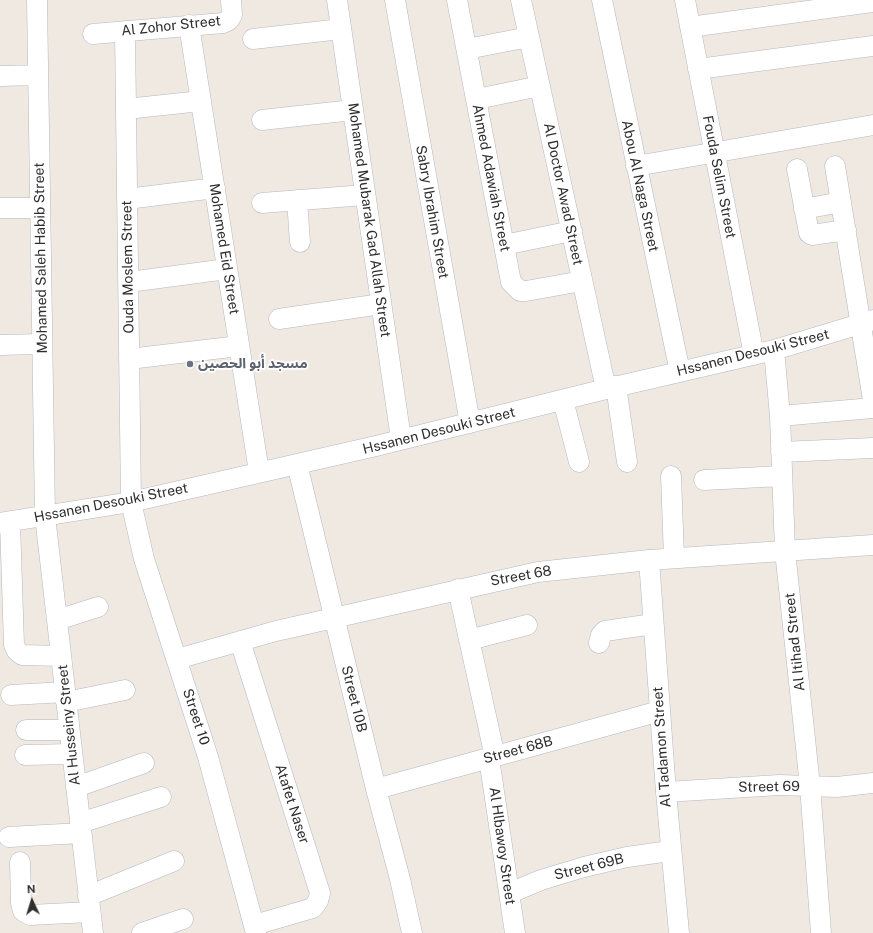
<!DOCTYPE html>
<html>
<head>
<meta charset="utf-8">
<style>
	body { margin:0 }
	#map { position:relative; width:873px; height:933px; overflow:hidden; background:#efe9e1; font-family:"Public Sans",sans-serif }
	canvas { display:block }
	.north { position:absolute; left:12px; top:881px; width:40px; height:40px; -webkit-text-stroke:3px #fff; paint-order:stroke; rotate:356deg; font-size:11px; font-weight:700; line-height:16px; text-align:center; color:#2e2e2e }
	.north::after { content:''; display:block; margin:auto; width:14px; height:18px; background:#2e2e2e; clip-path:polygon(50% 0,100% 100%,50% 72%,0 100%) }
</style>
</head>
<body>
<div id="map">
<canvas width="873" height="933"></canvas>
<div class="north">N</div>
</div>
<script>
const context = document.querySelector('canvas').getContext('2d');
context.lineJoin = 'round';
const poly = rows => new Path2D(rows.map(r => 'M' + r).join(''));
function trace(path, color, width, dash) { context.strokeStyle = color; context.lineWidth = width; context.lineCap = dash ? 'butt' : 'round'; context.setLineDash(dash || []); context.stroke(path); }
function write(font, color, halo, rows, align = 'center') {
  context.font = font + ' "Public Sans","Noto Sans Arabic",sans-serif'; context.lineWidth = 3.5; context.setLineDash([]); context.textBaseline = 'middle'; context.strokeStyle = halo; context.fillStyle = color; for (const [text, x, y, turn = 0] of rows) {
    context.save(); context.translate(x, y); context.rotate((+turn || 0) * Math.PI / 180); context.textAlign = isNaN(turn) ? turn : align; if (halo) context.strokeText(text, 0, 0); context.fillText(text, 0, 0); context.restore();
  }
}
const minor = poly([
	[37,0,45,516,93,933],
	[337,0,401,439],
	[395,0,470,423],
	[457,0,511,282,520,291,526,291,582,281],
	[521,0,606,389],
	[602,0,680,372],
	[685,0,754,355],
	[189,25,259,472],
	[690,27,873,2],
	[125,31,131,502,144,559,208,757,256,933],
	[93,34,223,23,229,20,232,15,231,0],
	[253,39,341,29],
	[467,49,529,37],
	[698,69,873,46],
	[0,76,38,75],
	[477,99,540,86],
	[126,109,201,101],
	[262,120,353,110],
	[636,166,873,125],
	[835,166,873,400],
	[797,169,809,233,812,235,846,230],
	[127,199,215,188],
	[297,200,300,242],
	[262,203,365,195],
	[0,208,40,208],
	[804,209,841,202],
	[504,245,572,231],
	[129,282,227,269],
	[279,319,381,304],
	[0,345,42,344],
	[774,350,780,416,785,551,810,786,821,933],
	[129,359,239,346],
	[616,386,627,462],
	[563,400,579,462],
	[780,416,873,408],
	[781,452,873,448],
	[297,464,376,789,400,879,412,933],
	[671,476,674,558],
	[704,480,782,476],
	[10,522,14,645,17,651,22,655,61,656],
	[0,523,131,502,376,446,606,389,774,350,873,320],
	[649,560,666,792,679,933],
	[458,589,495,757],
	[57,620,98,607],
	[469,640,527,625],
	[240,641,320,893,318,901,313,908,254,925],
	[599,643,601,635,605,631,653,624],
	[177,659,276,631,538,572,649,560,873,545],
	[11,695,65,692],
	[66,702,125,690],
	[26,730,69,730],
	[25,755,72,754],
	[489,758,515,933],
	[76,787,144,763],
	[376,789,660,711],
	[666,792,779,785,837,787,873,783],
	[80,823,161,797],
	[9,837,81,833],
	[20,862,21,903,23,911,30,915,90,912],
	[510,893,541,880,584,867,627,857,670,851],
	[88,896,174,861],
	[142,933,183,919]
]);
const markers = [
	[190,364,4,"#6b7280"]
];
const streetNames = [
	["Al Zohor Street",171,26,-6],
	["Fouda Selim Street",719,177,79],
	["Ahmed Adawiah Street",491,178,79],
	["Abou Al Naga Street",640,186,78],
	["Al Doctor Awad Street",563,194,78],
	["Sabry Ibrahim Street",432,212,80],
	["Mohamed Mubarak Gad Allah Street",369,220,82],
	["Mohamed Eid Street",224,249,81],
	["Mohamed Saleh Habib Street",41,258,-91],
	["Ouda Moslem Street",128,267,-91],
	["Hssanen Desouki Street",753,353,-14],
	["Hssanen Desouki Street",439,431,-14],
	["Hssanen Desouki Street",111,503,-11],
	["Street 68",521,576,-10],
	["Al Itihad Street",795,642,-96],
	["Street 10B",354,699,76],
	["Street 10",196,717,72],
	["Al Husseiny Street",69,725,-96],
	["Al Tadamon Street",662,747,-94],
	["Street 68B",518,750,-15],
	["Street 69",769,787,-1],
	["Atafet Naser",292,804,72],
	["Al Hlbawoy Street",502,846,82],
	["Street 69B",589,867,-14]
];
const worshipNames = [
	["مسجد أبو الحصين",198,364]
];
trace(minor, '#b4b7c1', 21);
trace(minor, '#fff', 20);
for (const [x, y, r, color] of markers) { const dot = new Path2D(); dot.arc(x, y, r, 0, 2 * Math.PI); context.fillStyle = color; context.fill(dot); trace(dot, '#fff', 1.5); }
write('14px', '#2e2e2e', '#fff', streetNames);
write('bold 14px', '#5b616d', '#fff', worshipNames, 'left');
</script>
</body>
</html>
